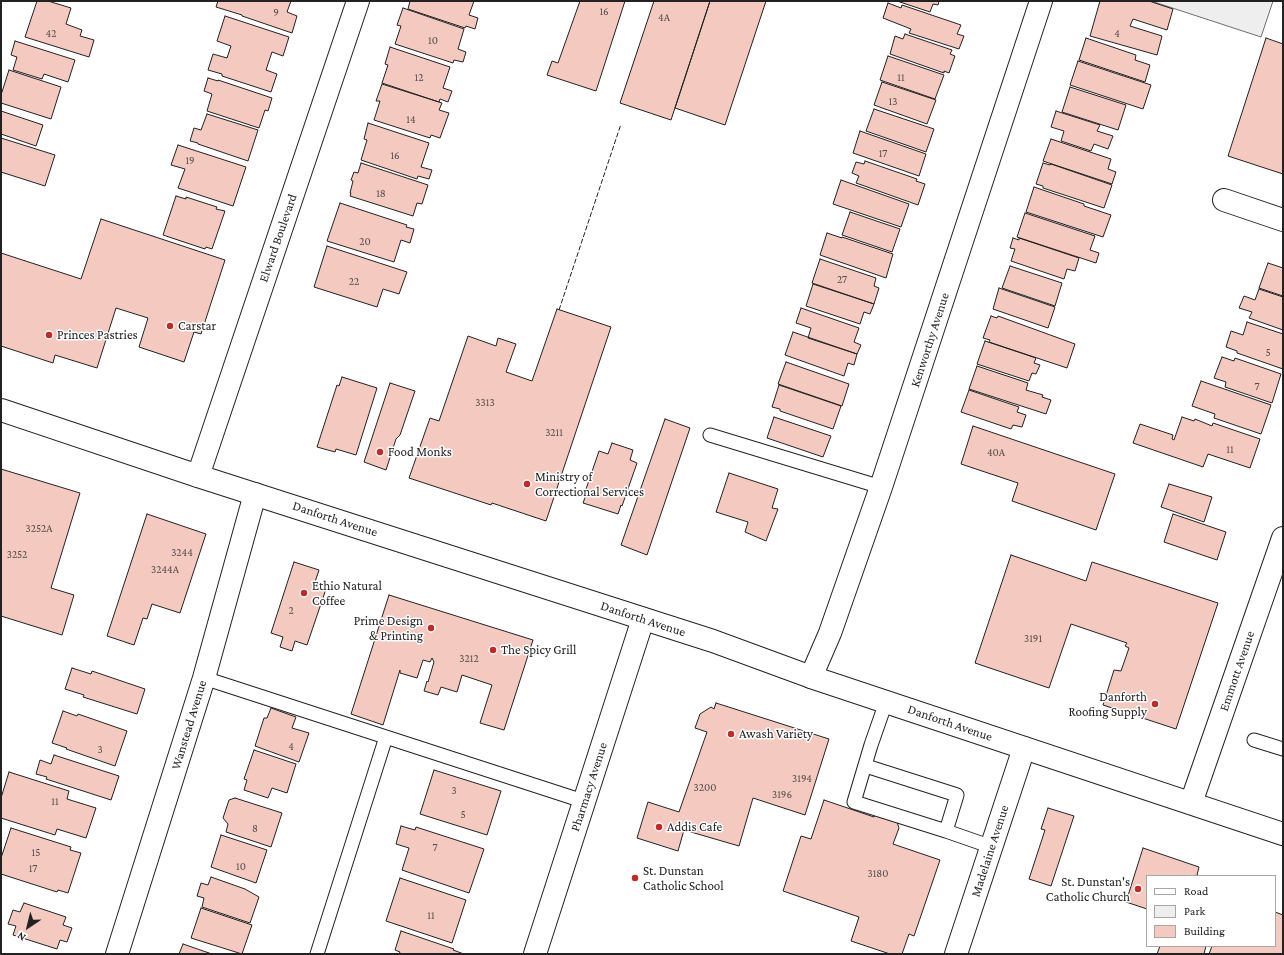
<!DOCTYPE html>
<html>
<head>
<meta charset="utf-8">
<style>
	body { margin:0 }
	#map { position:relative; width:1284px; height:955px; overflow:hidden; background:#fff; font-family:"Crimson Pro",serif }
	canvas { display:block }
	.frame { position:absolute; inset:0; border:2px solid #222; pointer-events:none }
	.legend { position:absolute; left:1146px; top:875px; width:130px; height:72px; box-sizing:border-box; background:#fff; border:1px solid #a7a7a7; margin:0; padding:5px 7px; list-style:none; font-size:12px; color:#222 }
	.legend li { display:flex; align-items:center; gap:8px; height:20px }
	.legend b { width:20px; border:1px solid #a7a7a7 }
	.north { position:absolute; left:8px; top:907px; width:40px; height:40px; -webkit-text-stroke:3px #fff; paint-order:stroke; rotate:215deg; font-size:11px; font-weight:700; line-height:16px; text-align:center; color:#222 }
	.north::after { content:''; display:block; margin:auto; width:14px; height:18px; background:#222; clip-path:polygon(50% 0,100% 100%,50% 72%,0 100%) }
</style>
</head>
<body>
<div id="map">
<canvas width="1284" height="955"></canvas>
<div class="frame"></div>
<ul class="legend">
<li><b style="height:5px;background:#fff"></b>Road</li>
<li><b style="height:11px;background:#eee"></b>Park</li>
<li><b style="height:11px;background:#f3c9c0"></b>Building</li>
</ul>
<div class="north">N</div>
</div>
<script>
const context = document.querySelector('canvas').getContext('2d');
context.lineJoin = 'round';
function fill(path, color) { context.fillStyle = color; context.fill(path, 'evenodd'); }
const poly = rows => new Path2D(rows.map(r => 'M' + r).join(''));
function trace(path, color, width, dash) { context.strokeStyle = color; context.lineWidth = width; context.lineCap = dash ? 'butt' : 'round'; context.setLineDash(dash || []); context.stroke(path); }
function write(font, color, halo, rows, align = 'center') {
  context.font = font + ' "Crimson Pro",serif'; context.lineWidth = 3; context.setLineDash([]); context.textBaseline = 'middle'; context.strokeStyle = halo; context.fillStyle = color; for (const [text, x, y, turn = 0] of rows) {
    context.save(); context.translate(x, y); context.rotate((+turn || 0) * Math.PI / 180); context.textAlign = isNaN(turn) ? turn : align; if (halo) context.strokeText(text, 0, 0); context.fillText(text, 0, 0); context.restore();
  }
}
const green = poly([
	[1151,1,1273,1,1261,37,1151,1]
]);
const building = poly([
	[37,1,48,1,71,8,66,24,82,30,80,36,94,40,89,57,25,37,37,1],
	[218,1,291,1,287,12,297,16,292,33,242,16,242,15,216,7,218,1],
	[410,1,474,1,469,15,478,18,475,29,466,26,465,28,408,9,410,1],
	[580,1,625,1,596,91,547,75,552,61,558,63,580,1],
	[654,1,710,1,671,120,620,103,654,1],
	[710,1,766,1,725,125,675,108,710,1],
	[897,1,939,1,938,5,933,4,930,12,897,1],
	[1100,1,1149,1,1173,9,1167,30,1133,19,1130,26,1162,36,1157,55,1090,36,1100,1],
	[888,3,901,8,902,5,961,25,957,34,964,36,959,49,909,33,911,29,883,18,888,3],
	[403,8,464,29,458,49,466,52,463,62,454,60,453,63,395,44,401,26,397,25,403,8],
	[225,16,289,37,283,56,272,52,266,70,277,74,271,92,222,76,222,74,208,70,213,54,227,58,231,46,217,41,225,16],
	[905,34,952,50,950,54,955,56,949,73,944,71,944,73,890,54,895,36,903,39,905,34],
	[1086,38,1136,55,1135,60,1150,65,1145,82,1079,60,1086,38],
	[1266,38,1283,44,1283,174,1228,156,1266,38],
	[15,41,75,60,68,82,44,74,42,79,13,70,17,57,11,55,15,41],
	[390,47,450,67,443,88,452,91,448,102,440,99,439,102,382,83,388,65,385,64,390,47],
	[888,56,944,75,935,99,880,80,888,56],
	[1078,61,1151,85,1143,109,1070,85,1078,61],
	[9,70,61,87,51,119,1,103,1,95,9,70],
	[208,78,218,81,218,80,272,98,268,111,265,110,259,128,207,111,212,94,204,91,208,78],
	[882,82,936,100,927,124,874,105,882,82],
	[382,84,442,103,439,110,449,113,440,138,431,135,430,138,374,120,380,101,376,101,382,84],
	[1070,87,1126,105,1118,130,1062,112,1070,87],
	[874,109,934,129,926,152,866,131,874,109],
	[1,111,43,125,36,146,1,134,1,111],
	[1056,111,1100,125,1097,131,1113,136,1108,149,1094,144,1091,151,1061,141,1064,131,1051,127,1056,111],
	[207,114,258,130,248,161,198,144,198,143,190,141,194,128,201,130,207,114],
	[368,123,429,143,421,167,432,170,429,179,418,176,417,179,361,160,367,140,364,139,368,123],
	[860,131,926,154,919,176,853,153,860,131],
	[1,138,55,155,45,186,1,172,1,138],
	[1051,139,1111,159,1108,169,1116,172,1112,184,1043,161,1051,139],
	[178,145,246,167,233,206,178,188,185,169,171,165,178,145],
	[865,161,917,179,916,181,925,184,918,205,856,183,859,176,852,173,856,162,864,164,865,161],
	[361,163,428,185,422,204,417,203,413,216,350,196,351,193,350,193,353,181,351,180,354,172,358,173,361,163],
	[1043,163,1050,165,1051,164,1112,185,1104,208,1043,188,1043,186,1036,184,1043,163],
	[841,180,909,204,901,227,833,204,841,180],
	[1034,187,1084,204,1084,206,1111,215,1103,237,1026,212,1034,187],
	[176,196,186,199,186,197,217,207,216,209,225,211,212,249,206,247,205,249,163,235,176,196],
	[340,203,407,225,406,227,414,229,410,243,401,240,394,262,327,241,340,203],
	[850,212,900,229,892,252,842,235,850,212],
	[1025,213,1095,236,1090,250,1099,253,1096,263,1017,237,1025,213],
	[101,219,225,260,201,334,194,332,184,362,139,347,148,318,116,308,97,368,55,355,53,363,1,346,1,253,81,279,101,219],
	[827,233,842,238,842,237,893,254,886,278,820,255,827,233],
	[1013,238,1019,240,1019,238,1079,258,1075,271,1067,269,1064,279,1011,261,1015,249,1010,248,1013,238],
	[327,246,407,272,399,294,383,289,377,307,314,287,327,246],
	[820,259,876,278,874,286,879,288,874,304,812,283,820,259],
	[1268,263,1283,268,1283,296,1259,288,1268,263],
	[1010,266,1062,283,1055,306,1002,288,1010,266],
	[813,284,874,304,870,314,864,312,860,324,806,306,813,284],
	[999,288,1055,307,1048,328,993,309,999,288],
	[1259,289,1283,297,1283,330,1249,318,1252,312,1239,308,1244,296,1255,300,1259,289],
	[801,308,859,328,854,342,861,345,857,354,808,338,811,328,796,323,801,308],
	[557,309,611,327,546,521,492,503,491,505,409,478,430,418,439,421,468,336,496,346,498,338,516,344,506,372,532,381,557,309],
	[991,316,997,318,998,316,1075,344,1067,368,989,342,990,340,983,338,991,316],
	[1247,322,1283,334,1283,369,1237,353,1237,351,1226,347,1231,331,1243,335,1247,322],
	[793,332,857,354,854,365,848,363,844,376,785,355,793,332],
	[985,341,1036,358,1034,363,1040,365,1036,374,1032,373,1029,381,977,364,985,341],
	[1222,357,1234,361,1235,358,1281,374,1272,403,1225,387,1226,382,1214,378,1222,357],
	[786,362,849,384,842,406,778,384,786,362],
	[977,366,1028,383,1026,390,1043,395,1042,397,1051,400,1046,414,969,389,977,366],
	[342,377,377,388,356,455,336,449,335,452,317,447,337,385,339,386,342,377],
	[1201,381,1271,405,1261,434,1214,418,1215,414,1192,406,1201,381],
	[390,383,415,391,400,435,396,439,386,470,364,462,390,383],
	[779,385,841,406,833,429,780,411,780,409,772,407,779,385],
	[969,390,1019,407,1017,412,1026,415,1022,427,1013,425,1011,429,961,412,969,390],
	[774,417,831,436,823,457,767,438,774,417],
	[1182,417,1194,421,1195,419,1212,426,1213,423,1260,439,1250,468,1208,454,1203,467,1133,443,1140,424,1173,435,1172,439,1174,440,1182,417],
	[665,419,690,428,647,555,621,545,665,419],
	[973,426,1115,474,1096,530,1012,501,1018,483,961,464,973,426],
	[612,443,633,450,630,460,637,463,622,506,621,505,618,514,583,503,586,495,584,495,599,451,608,454,612,443],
	[1,469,80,493,51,588,74,595,62,635,1,616,1,469],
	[729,473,778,489,772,508,778,509,766,541,745,532,748,522,716,512,729,473],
	[1169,484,1212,497,1204,522,1161,507,1169,484],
	[147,514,206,534,180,613,152,604,147,619,143,618,134,645,107,636,147,514],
	[1173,514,1226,532,1217,560,1164,542,1173,514],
	[1011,555,1086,581,1092,562,1218,603,1176,729,1103,705,1114,670,1121,671,1129,648,1125,646,1127,643,1071,624,1049,688,975,663,1011,555],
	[294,562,319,570,315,582,327,586,307,645,295,641,292,651,280,647,283,637,271,633,294,562],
	[389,595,533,640,504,730,480,723,492,685,462,675,457,692,441,687,438,695,424,691,427,681,428,682,434,662,432,658,430,662,423,660,417,678,400,673,400,670,383,725,351,714,389,595],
	[72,668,91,674,92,671,145,689,137,714,83,697,84,695,65,689,72,668],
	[716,703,829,739,805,815,753,798,739,846,684,830,678,851,637,838,648,802,679,812,707,732,695,728,700,714,711,707,714,709,716,703],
	[271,708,296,717,292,728,309,733,299,762,255,746,264,718,267,718,271,708],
	[63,711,77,716,78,714,127,731,115,766,66,749,67,748,52,743,63,711],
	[254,750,296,764,287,793,272,788,268,798,244,790,247,780,244,779,254,750],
	[54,755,119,776,111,800,46,779,47,777,36,774,40,760,51,764,54,755],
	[434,770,501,791,487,835,420,814,434,770],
	[9,772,69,791,67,799,96,808,86,838,57,829,55,835,1,818,1,798,9,772],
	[235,798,282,813,271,847,226,832,228,824,223,818,229,800,235,798],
	[824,800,874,817,875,815,897,822,899,828,893,844,940,860,914,936,909,934,902,954,890,954,851,941,859,917,783,891,801,836,811,839,824,800],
	[1048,808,1074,816,1051,886,1029,879,1045,830,1041,829,1048,808],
	[401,826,415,830,416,827,484,849,469,893,402,870,409,848,396,844,401,826],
	[11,828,71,847,70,850,81,853,68,893,58,890,57,892,1,874,1,858,11,828],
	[221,835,267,850,256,883,211,867,221,835],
	[1143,848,1199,867,1197,875,1201,876,1147,876,1147,909,1126,902,1143,848],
	[211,877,245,889,259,897,250,923,202,907,204,898,197,896,201,883,208,885,211,877],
	[400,878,466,900,452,943,386,921,400,878],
	[24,903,66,917,63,925,72,928,67,942,60,940,57,949,13,935,16,926,8,924,13,910,20,912,24,903],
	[201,908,252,925,242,954,191,938,201,908],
	[1275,912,1283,915,1283,954,1209,954,1212,946,1275,946,1275,912],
	[401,931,454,949,453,950,464,954,399,954,400,952,395,950,401,931],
	[183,944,212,954,179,954,183,944],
	[1160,946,1206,946,1204,954,1157,954,1160,946]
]);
const service = poly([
	[710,435,881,487],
	[204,678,583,801],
	[1254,740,1283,749],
	[866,766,957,795,946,831,854,802,871,745,886,702],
	[946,831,992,847],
	[317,954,386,737]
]);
const minor = poly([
	[1224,200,1283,220],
	[198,476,358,1],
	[811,677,830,633,881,487,1041,1],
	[1191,803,1283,538],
	[117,954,204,678,255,494],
	[956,954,1024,748]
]);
const tertiary = poly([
	[535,954,643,619]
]);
const primary = poly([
	[1,410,198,476,713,641,811,677,1283,834]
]);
const fence = poly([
	[559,310,621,124]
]);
const markers = [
	[170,326,4,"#c62828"],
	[49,335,4,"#c62828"],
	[380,452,4,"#c62828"],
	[527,484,4,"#c62828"],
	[304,593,4,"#c62828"],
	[431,628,4,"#c62828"],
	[493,650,4,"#c62828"],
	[1155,704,4,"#c62828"],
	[731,734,4,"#c62828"],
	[659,827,4,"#c62828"],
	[635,878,4,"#c62828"],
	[1138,889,4,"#c62828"]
];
const numberNames = [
	["16",604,12],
	["9",276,13],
	["4A",664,18],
	["42",51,34],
	["4",1117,34],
	["10",433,41],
	["12",419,78],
	["11",901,78],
	["13",893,102],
	["14",411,120],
	["17",883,154],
	["16",395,156],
	["19",190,161],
	["18",381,194],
	["20",365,242],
	["27",842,280],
	["22",354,282],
	["5",1268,353],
	["7",1257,387],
	["3313",485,403],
	["3211",554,433],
	["11",1230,450],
	["40A",996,453],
	["3252A",39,529],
	["3244",182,553],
	["3252",17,555],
	["3244A",165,570],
	["2",291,611],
	["3191",1033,639],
	["3212",469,659],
	["4",291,747],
	["3",100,750],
	["3194",802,779],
	["3200",705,788],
	["3",454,791],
	["3196",782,795],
	["11",55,802],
	["5",463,815],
	["8",255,829],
	["7",435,848],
	["15",36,853],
	["10",241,867],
	["17",33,869],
	["3180",878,874],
	["11",431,916]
];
const streetNames = [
	["Elward Boulevard",278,238,-71],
	["Kenworthy Avenue",930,340,-72],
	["Danforth Avenue",335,519,18],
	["Danforth Avenue",643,619,18],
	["Emmott Avenue",1237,671,-71],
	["Danforth Avenue",950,723,19],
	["Wanstead Avenue",189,725,-73],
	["Pharmacy Avenue",589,787,-72],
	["Madelaine Avenue",990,851,-72]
];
const poiNames = [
	["Carstar",178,326],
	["Princes Pastries",57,335],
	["Food Monks",388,452],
	["Ministry of",535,477],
	["Correctional Services",535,492],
	["Ethio Natural",312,586],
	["Coffee",312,601],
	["Prime Design",423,621,"right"],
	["& Printing",423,636,"right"],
	["The Spicy Grill",501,650],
	["Danforth",1147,697,"right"],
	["Roofing Supply",1147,712,"right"],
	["Awash Variety",739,734],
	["Addis Cafe",667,827],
	["St. Dunstan",643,871],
	["Catholic School",643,886],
	["St. Dunstan's",1130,882,"right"],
	["Catholic Church",1130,897,"right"]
];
fill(green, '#eee');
trace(green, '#6f6f6f', 1);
fill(building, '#f3c9c0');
trace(building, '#222', 1);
trace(service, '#222', 15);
trace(minor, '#222', 24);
trace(tertiary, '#222', 24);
trace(primary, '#222', 24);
trace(service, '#fff', 13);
trace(minor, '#fff', 22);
trace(tertiary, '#fff', 22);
trace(primary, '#fff', 22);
trace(fence, '#222', 1, [5, 2]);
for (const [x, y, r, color] of markers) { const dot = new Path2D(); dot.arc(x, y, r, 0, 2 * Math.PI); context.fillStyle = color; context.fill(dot); trace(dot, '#fff', 1.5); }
write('11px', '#564c4a', null, numberNames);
write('13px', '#222', '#fff', streetNames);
write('13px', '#222', '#fff', poiNames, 'left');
</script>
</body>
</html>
